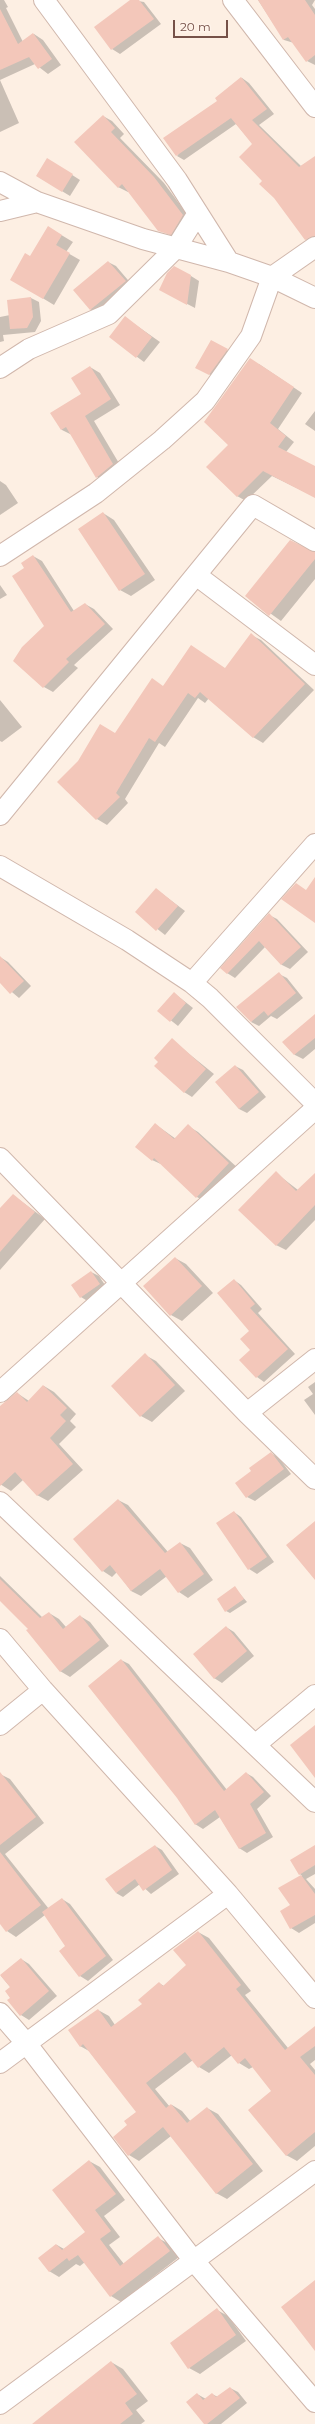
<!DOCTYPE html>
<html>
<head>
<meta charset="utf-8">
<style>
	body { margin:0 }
	#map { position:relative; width:315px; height:2424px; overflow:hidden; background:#fdefe3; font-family:Montserrat,sans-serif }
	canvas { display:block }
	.scale { position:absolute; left:173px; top:20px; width:55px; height:18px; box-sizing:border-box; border:2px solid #765148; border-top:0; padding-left:5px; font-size:12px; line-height:14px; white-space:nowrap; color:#765148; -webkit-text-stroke:3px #fff3ea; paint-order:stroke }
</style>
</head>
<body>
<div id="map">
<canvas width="315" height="2424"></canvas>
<div class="scale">20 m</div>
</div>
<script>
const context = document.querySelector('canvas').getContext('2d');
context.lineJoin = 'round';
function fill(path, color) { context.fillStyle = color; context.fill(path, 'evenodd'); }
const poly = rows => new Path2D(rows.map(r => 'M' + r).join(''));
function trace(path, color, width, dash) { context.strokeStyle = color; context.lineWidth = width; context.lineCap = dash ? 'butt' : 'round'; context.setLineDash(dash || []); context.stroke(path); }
const shadow = poly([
	[0,0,4,0,8,7,6,8,23,42,34,34,43,40,61,65,48,74,35,64,0,80],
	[132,0,144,2,161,24,120,54,112,49],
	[258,0,315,0,312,5,315,9,315,65,307,61,294,43,284,40],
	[242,78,249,83,274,114,259,125,301,166,315,157,315,243,305,239,264,181,253,144,236,124,184,160,177,156,218,101],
	[0,80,19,123,0,132],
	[103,116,112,121,124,134,120,138,164,183,192,221,180,239,159,230,129,191,128,192,118,187],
	[55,164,80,180,70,196,37,176],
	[48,227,73,242,66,252,80,260,54,305,11,279,31,257],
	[108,262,116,266,133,286,98,314,90,309],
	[191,276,199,281,195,308,168,294],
	[31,298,39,302,41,321,35,332,3,335,4,341,0,342,0,317,10,315],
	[126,318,160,342,144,362,110,337],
	[212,341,235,355,217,379,197,367],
	[259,364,302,393,278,429,294,442,286,452,315,467,315,497,272,476,246,501,237,496,230,445],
	[90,367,100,373,120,405,94,421,123,470,107,483,97,477,72,435,62,430,52,414,82,394],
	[315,411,315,431,305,424],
	[0,481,6,485,18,503,0,515],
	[103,513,114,520,155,580,131,596,120,590],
	[315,555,315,579,281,621,246,596],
	[33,556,42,561,74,611,85,604,94,609,113,629,74,665,78,668,53,692,44,687,45,626,26,569],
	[0,585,7,595,0,599],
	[251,635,261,640,314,690,263,743,253,737,209,698,205,703,198,698,165,747,159,743,125,799,128,803,107,825,97,819,59,782,115,734,163,686,226,669],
	[0,700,22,727,2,742,0,741],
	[156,889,185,911,165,935,136,912],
	[269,915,277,919,308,952,290,969,282,965,265,947,235,978,227,973],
	[0,957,8,962,31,986,19,998,0,982],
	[279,974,287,978,303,998,277,1019,271,1016,259,1026,251,1022],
	[174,993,193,1008,178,1026,159,1011],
	[315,1015,315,1049,303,1059,295,1055,284,1042],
	[172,1040,214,1074,192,1097,184,1092],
	[235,1066,243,1070,266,1097,247,1113,239,1109,216,1082],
	[155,1124,176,1139,188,1126,198,1132,239,1169,207,1203,197,1197,163,1165,152,1160],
	[276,1173,298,1190,315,1175,315,1220,286,1250,276,1245],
	[13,1195,45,1219,0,1270,0,1210],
	[175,1258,186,1264,213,1293,182,1321,171,1315],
	[91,1272,99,1276,107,1288,89,1302,81,1297,72,1285],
	[234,1280,241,1285,262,1309,258,1313,295,1354,264,1382,257,1377,251,1331],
	[145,1355,156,1361,185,1391,152,1422,141,1416],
	[315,1382,315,1415,304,1400,313,1394,308,1387],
	[44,1386,54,1392,76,1414,70,1421,76,1427,59,1444,83,1470,48,1501,37,1495,23,1480,11,1491,0,1484,0,1408,17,1393,29,1401],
	[271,1453,279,1458,291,1474,255,1501,247,1497,253,1471],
	[118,1500,128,1505,168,1552,180,1543,190,1548,213,1580,188,1598,179,1592,167,1576,141,1596,131,1591,117,1572,112,1577,103,1571,74,1539],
	[234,1512,241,1517,274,1562,257,1574,249,1569],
	[0,1576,43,1618,49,1613,59,1619,66,1627,80,1616,90,1622,109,1646,70,1677,60,1671,29,1629,0,1600],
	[235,1588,247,1602,230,1613,226,1611],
	[226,1627,234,1632,254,1656,222,1683,214,1678],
	[121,1660,129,1664,227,1790,246,1773,253,1777,271,1796,257,1809,273,1837,247,1853,239,1848,220,1817,203,1829,195,1824],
	[0,1774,10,1779,44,1823,5,1854,49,1909,62,1899,70,1904,113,1960,88,1981,80,1976,60,1951,66,1946,45,1915,16,1937,7,1931,0,1923],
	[155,1846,162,1850,179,1874,151,1894,140,1884,123,1897,116,1893],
	[315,1847,315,1874,306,1879,315,1889,315,1923,299,1933,291,1928,292,1905,280,1889,302,1876,300,1874],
	[198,1932,209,1938,251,1991,245,1995,288,2048,315,2028,315,2060,310,2064,315,2070,315,2146,297,2161,286,2155,273,2092,253,2067,249,2069,239,2063,232,2055,209,2073,199,2067,193,2060,155,2089,170,2107,172,2105,182,2111,191,2122,207,2108,218,2114,263,2171,227,2199,216,2193,171,2136,139,2161,129,2155,128,2125,137,2112,89,2051,80,2046,98,2010,109,2016,115,2025,143,2004,159,1983,164,1986,187,1965],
	[21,1959,29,1964,57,1996,29,2020,21,2015,9,2000,12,1998,11,1988,1,1976],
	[89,2161,100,2167,125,2200,104,2216,120,2237,109,2245,124,2264,158,2238,169,2244,179,2257,121,2302,111,2296,85,2262,80,2266,76,2264,59,2277,49,2271,57,2245,64,2249,87,2232],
	[217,2310,228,2316,246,2341,200,2374,189,2368],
	[111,2362,123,2369,148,2401,136,2410,145,2421,141,2424,34,2424],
	[230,2388,238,2392,247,2403,221,2424,205,2424,197,2394,206,2399,212,2394,218,2397]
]);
const building = poly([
	[130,0,139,0,154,19,111,50,94,27],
	[258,0,305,0,315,15,315,55,306,62,288,37,283,40],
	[0,9,18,44,33,33,52,59,38,69,29,57,0,70],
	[241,77,267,109,252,120,299,167,315,156,315,236,305,240,274,198,259,184,262,181,239,157,252,144,231,118,176,156,163,138,217,101,215,98],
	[103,115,115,128,111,132,154,177,183,215,171,235,158,231,122,184,118,188,74,142],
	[47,158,73,174,62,192,36,176],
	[48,226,62,235,56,245,70,253,43,299,10,280,25,253,30,256],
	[108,261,126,281,90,310,73,290],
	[174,266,191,275,187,305,159,290,167,273],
	[31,297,33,317,27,328,10,329,7,300],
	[125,316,152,337,136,358,109,337],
	[211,340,228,349,209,375,195,368],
	[250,358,294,387,270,423,286,436,278,447,315,466,315,498,263,471,237,497,206,467,228,445,204,422],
	[90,366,111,399,85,416,113,464,96,478,66,427,61,430,50,413,81,394,71,378],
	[103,512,145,574,119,591,78,529],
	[290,540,315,552,315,559,269,616,245,596],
	[33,555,71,612,85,603,105,624,66,659,69,662,43,688,13,661,22,647,44,626,12,576,24,568,21,563],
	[251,633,305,684,253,738,200,692,195,698,188,693,155,742,149,738,116,793,120,797,96,820,57,782,78,761,100,724,115,733,152,678,163,686,191,645,225,668],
	[315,877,315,923,281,899,296,883,306,890],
	[156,888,178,906,156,931,135,912],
	[269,913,301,947,281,965,259,941,227,974,220,968],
	[0,956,24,981,10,994,0,983],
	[279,972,296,993,268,1016,264,1011,251,1022,236,1007],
	[174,992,186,1003,170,1022,157,1011],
	[315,1014,315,1038,294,1055,282,1042],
	[172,1038,206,1069,184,1093,154,1066,158,1062,154,1058],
	[235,1065,259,1092,239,1109,215,1082],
	[155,1123,174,1139,188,1124,229,1163,196,1198,154,1158,152,1161,135,1147],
	[276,1171,296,1191,315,1173,315,1205,276,1246,238,1210],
	[13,1194,35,1212,0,1252,0,1208],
	[175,1257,202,1286,170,1316,143,1286],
	[91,1271,100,1284,80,1298,71,1285],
	[234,1279,255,1304,250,1308,288,1349,256,1378,239,1360,250,1350,240,1339,249,1331,217,1293],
	[145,1353,175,1385,140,1417,111,1386],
	[43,1385,67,1408,60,1415,66,1421,50,1438,73,1464,37,1496,15,1472,0,1486,0,1406,17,1392,27,1402],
	[271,1452,284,1469,246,1498,235,1483,251,1471,249,1468],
	[118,1499,165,1553,180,1542,204,1574,178,1593,160,1569,131,1591,110,1565,102,1572,73,1539],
	[234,1511,267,1557,248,1570,216,1523],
	[315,1521,315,1580,286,1545],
	[0,1579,40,1618,49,1612,63,1629,80,1615,100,1640,60,1672,26,1630,28,1629,0,1601],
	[235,1586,244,1599,225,1612,217,1599],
	[226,1626,247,1651,214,1679,193,1654],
	[121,1659,224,1791,246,1772,264,1792,250,1804,266,1833,239,1849,215,1810,195,1825,177,1798,88,1686],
	[315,1725,315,1778,290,1745],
	[0,1772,36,1817,0,1845],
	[155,1845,172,1870,143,1891,135,1879,116,1893,105,1879],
	[315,1845,315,1865,299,1875,290,1860],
	[0,1852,41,1905,6,1932,0,1924],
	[301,1875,315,1894,315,1915,290,1929,280,1911,290,1905,278,1888],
	[62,1898,106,1956,79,1977,59,1951,65,1946,42,1912],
	[198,1931,241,1985,236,1989,285,2050,315,2026,315,2046,300,2057,315,2075,315,2132,286,2156,248,2110,271,2091,245,2058,238,2064,224,2047,198,2068,185,2052,146,2083,166,2108,171,2104,187,2123,207,2107,253,2164,216,2194,163,2127,128,2156,113,2137,127,2125,124,2121,136,2112,83,2044,80,2047,68,2030,98,2009,111,2027,142,2004,138,2000,159,1982,163,1986,186,1965,173,1950],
	[21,1958,49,1991,20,2016,7,2000,10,1998,5,1991,10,1987,0,1975],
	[89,2160,116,2194,95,2210,111,2231,100,2239,120,2266,158,2236,170,2251,110,2297,78,2255,69,2261,67,2258,49,2272,38,2258,56,2244,62,2250,85,2232,52,2190],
	[315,2280,315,2351,281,2307],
	[217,2308,236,2335,188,2369,170,2343],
	[111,2361,137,2394,125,2403,133,2414,120,2424,32,2424],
	[230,2387,240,2398,207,2424,204,2424,186,2402,197,2393,203,2400,212,2393,216,2397]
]);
const street = poly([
	[44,0,177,180,229,262],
	[233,0,315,107],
	[0,182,37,202,143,239,229,262,272,277,315,298],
	[0,211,37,202],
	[0,368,29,349,109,314,176,248,198,213],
	[0,556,96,493,162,440,205,401,251,336,272,277,315,247],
	[196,575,315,665],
	[0,815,253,505,315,541],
	[0,866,127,940,192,983,210,998,315,1103],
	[192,983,315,844],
	[0,1158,247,1413,315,1479],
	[0,1392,315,1109],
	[247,1413,315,1359],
	[0,1502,315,1802],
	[0,1639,43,1690,228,1894,315,1998],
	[0,1725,43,1690],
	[255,1745,315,1695],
	[0,2013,26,2043,194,2261,315,2402],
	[0,2063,228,1894],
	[0,2404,315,2171]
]);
fill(shadow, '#0003');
fill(building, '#f3c7ba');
trace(street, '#d0b7ac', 22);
trace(street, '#fff', 20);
</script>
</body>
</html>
